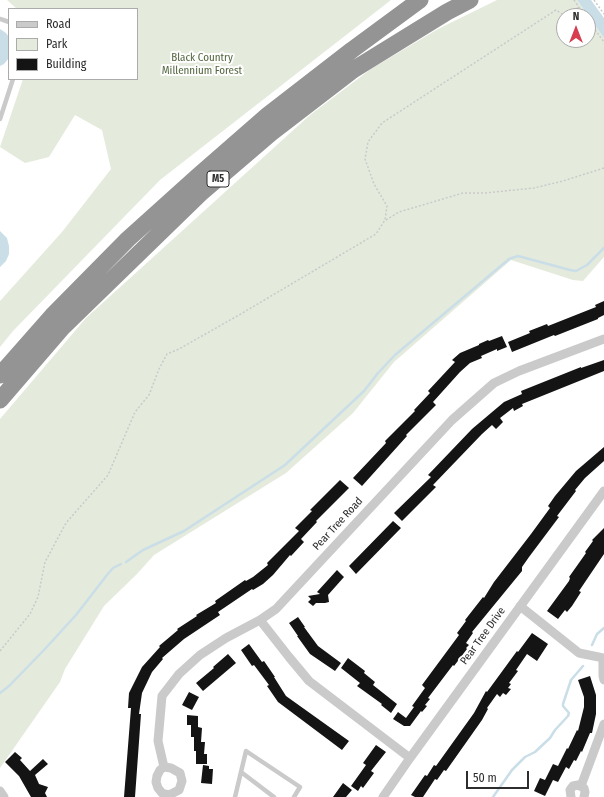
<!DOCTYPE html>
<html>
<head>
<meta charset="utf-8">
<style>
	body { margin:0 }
	#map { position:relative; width:604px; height:797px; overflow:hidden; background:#fff; font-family:"Fira Sans Condensed",sans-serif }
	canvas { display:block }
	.legend { position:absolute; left:8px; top:8px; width:130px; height:72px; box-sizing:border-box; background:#fff; border:1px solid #ababab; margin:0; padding:5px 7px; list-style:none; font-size:12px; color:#2d2d2d }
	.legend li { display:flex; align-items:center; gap:8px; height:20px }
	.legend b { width:20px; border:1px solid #ababab }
	.north { position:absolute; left:556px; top:8px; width:40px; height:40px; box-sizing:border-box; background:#fff; border:1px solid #ababab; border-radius:50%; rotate:0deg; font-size:11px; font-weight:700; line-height:16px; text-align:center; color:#2d2d2d }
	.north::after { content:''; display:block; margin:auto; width:14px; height:18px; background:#d73d50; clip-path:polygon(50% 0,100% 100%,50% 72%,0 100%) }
	.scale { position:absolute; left:466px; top:771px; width:63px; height:18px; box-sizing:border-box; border:2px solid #2d2d2d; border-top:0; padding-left:5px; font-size:12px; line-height:14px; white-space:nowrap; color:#2d2d2d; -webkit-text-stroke:3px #fff; paint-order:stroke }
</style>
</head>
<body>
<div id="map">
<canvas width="604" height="797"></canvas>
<ul class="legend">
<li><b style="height:5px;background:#cacaca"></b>Road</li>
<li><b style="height:11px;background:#e4eadc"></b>Park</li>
<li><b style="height:11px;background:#141414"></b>Building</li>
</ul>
<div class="north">N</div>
<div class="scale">50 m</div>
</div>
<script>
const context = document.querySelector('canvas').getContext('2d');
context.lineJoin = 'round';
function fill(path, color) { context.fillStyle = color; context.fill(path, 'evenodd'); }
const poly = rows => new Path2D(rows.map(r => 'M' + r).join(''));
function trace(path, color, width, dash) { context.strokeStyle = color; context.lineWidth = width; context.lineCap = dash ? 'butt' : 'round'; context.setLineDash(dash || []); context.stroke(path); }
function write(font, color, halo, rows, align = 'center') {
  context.font = font + ' "Fira Sans Condensed",sans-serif'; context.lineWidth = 4; context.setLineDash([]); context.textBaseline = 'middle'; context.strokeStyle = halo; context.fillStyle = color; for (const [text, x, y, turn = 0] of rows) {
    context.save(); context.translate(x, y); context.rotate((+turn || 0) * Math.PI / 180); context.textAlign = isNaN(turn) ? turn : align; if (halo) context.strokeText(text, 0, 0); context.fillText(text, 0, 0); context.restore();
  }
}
const green = poly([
	[7,0,391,0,160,180,13,331,0,347,0,301,62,232,111,169,102,130,75,115,49,157,25,163,0,147,23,79,137,79,137,9,17,9],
	[497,0,577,0,604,38,604,257,583,281,573,280,511,260,394,362,353,413,286,473,154,555,137,574,104,606,65,669,60,682,0,768,0,419,86,318,310,115,371,69,438,29],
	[564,16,588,16,588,40,564,40]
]);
const water = poly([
	[577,0,591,0,604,18,604,38],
	[0,29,6,33,9,37,9,58,4,64,0,66],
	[0,231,7,238,9,246,9,254,6,261,0,267]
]);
const stream = poly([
	[126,562,143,550,184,531,285,465,364,391,378,373,395,355,509,259,518,256,570,270,576,271,587,265,604,248],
	[592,645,597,634,604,628],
	[0,693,9,686,44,650,76,615,107,575,113,568,121,564],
	[493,797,512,770,525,757,535,752,550,738,555,730,568,716,569,713,563,706,563,704,571,680,583,666]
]);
const building = poly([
	[604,301,604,315,598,318,598,319,555,336,554,335,512,352,508,342,530,333,529,331,547,324,548,326,596,307,595,305],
	[502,336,507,347,497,351,497,349,481,356,482,358,470,363,460,372,433,402,436,405,406,435,407,436,362,486,353,478,386,443,385,441,415,411,414,410,430,393,428,391,455,362,452,360,460,353,479,345,479,344,488,340,489,341],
	[604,360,604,371,522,404,523,406,514,411,513,408,500,418,503,422,496,429,492,425,482,434,433,485,436,487,402,521,394,513,431,477,428,475,472,429,504,402,522,394,521,391,581,367,581,368],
	[604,447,604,461,585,478,575,490,576,491,557,516,559,517,529,557,522,567,522,571,472,632,473,633,466,643,469,645,466,648,467,649,454,666,453,665,428,698,430,699,425,705,427,706,422,712,421,711,410,726,404,726,393,719,398,712,406,718,414,707,412,706,425,688,422,685,459,635,457,633,466,621,465,620,483,597,484,598,494,582,531,534,550,508,548,506,555,496,576,471],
	[340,480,349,488,316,521,317,522,301,539,304,542,291,556,290,555,273,575,263,584,253,590,252,589,218,612,220,615,184,639,162,658,163,659,152,672,142,693,139,714,141,714,135,797,124,797,131,708,128,708,129,693,142,667,160,647,159,646,178,630,177,629,197,616,196,615,216,603,215,601,245,580,246,581,253,577,268,565,267,563,299,531,295,528,312,511,310,510],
	[393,521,401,528,356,574,349,566],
	[604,528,604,554,579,591,581,592,572,606,567,612,565,610,558,619,547,611,569,581,570,578,569,577,586,553,585,552,593,541,592,540],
	[337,570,344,577,328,595,329,602,325,603,316,603,313,606,308,602,311,599,308,596,320,594,317,592],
	[298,617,305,627,304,627,318,646,341,663,335,671,310,654,297,636,298,636,289,623],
	[532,633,548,644,537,661,527,654,516,670,518,671,509,683,511,684,508,688,511,689,506,695,503,693,500,697,497,694,487,708,488,709,482,720,446,771,444,770,437,780,435,779,423,797,415,797,411,795,425,775,427,776,434,765,436,766,474,713,486,691,487,692,517,651,518,652],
	[249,644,262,662,264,661,275,677,274,677,286,696,349,741,342,750,278,702,267,686,269,685,254,665,252,666,241,650],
	[228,654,236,663,203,691,196,683,214,668,213,667],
	[348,658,365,671,364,673,375,682,373,685,397,704,391,713,381,705,382,704,357,686,360,683,341,668],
	[590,676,596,695,596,714,592,733,590,733,582,752,581,751,576,761,574,760,569,769,566,767,558,782,553,780,545,796,534,791,540,778,545,780,553,764,558,766,567,748,568,749,577,730,578,731,584,707,584,697,578,680],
	[189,692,199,697,192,710,182,705],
	[187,715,198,716,198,727,202,728,201,742,205,742,204,754,207,754,207,764,196,764,196,751,194,751,194,737,191,737,191,725,187,725],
	[376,745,386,752,371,771,374,773,363,788,361,786,358,791,351,786,366,765,363,763],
	[15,752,22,758,20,760,30,771,43,759,48,764,35,775,39,784,48,787,45,793,47,797,31,797,19,776,5,762],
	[203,765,209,766,209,769,213,769,212,784,201,783],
	[343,783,352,790,346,797,333,797]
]);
const path = poly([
	[574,0,585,16],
	[594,0,604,14],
	[574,16,578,10,577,5],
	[588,20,604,42],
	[386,220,399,212,463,193,485,193,534,188,563,181,604,168],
	[0,651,30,614,38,597,45,562,66,523,108,475,135,412,149,395,159,369,167,354,179,349,239,315,376,234,385,220,387,206,374,184,365,159,368,142,382,123,556,10,565,16]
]);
const service = poly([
	[0,19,9,22],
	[0,119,13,79],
	[235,797,241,772],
	[274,797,241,772,246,751,300,787,294,797]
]);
const minor = poly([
	[520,606,579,653,604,658],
	[603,658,603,676,604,680],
	[410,758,309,681,289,657,260,620,276,609,452,420,494,383,519,371,604,339],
	[164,767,158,741,162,696,179,674,200,655,226,638,260,620],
	[164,767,171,768,180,773,182,781,179,790,169,795,162,793,158,788,156,782,157,776,160,770,164,767],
	[581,786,604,724],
	[0,791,4,797],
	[383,797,410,758,604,491],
	[571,797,570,790,573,786,578,785,584,788,585,792,584,797]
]);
const motorway = poly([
	[0,375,52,316,128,239,198,176,268,115,352,50,420,0],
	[0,400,62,328,202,192,271,133,353,70,447,12,470,0]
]);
const shields = [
	[218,179,22]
];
const shieldNames = [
	["M5",218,179]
];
const parkNames = [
	["Black Country",202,58],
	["Millennium Forest",202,71]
];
const streetNames = [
	["Pear Tree Road",338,524,-47],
	["Pear Tree Drive",483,636,-54]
];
fill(green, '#e4eadc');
fill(water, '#cadee8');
trace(stream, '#cadee8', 2.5);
fill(building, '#141414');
trace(path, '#cacaca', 1.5, [2, 2]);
trace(service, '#cacaca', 4.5);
trace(minor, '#cacaca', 9);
trace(motorway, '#949494', 17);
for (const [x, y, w] of shields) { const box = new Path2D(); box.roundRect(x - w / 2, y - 8, w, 16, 3); context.fillStyle = '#fff'; context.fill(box); trace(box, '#2d2d2d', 1); }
write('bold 10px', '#2d2d2d', null, shieldNames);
write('11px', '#53653e', '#fff', parkNames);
write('11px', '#2d2d2d', '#fff', streetNames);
</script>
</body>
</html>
